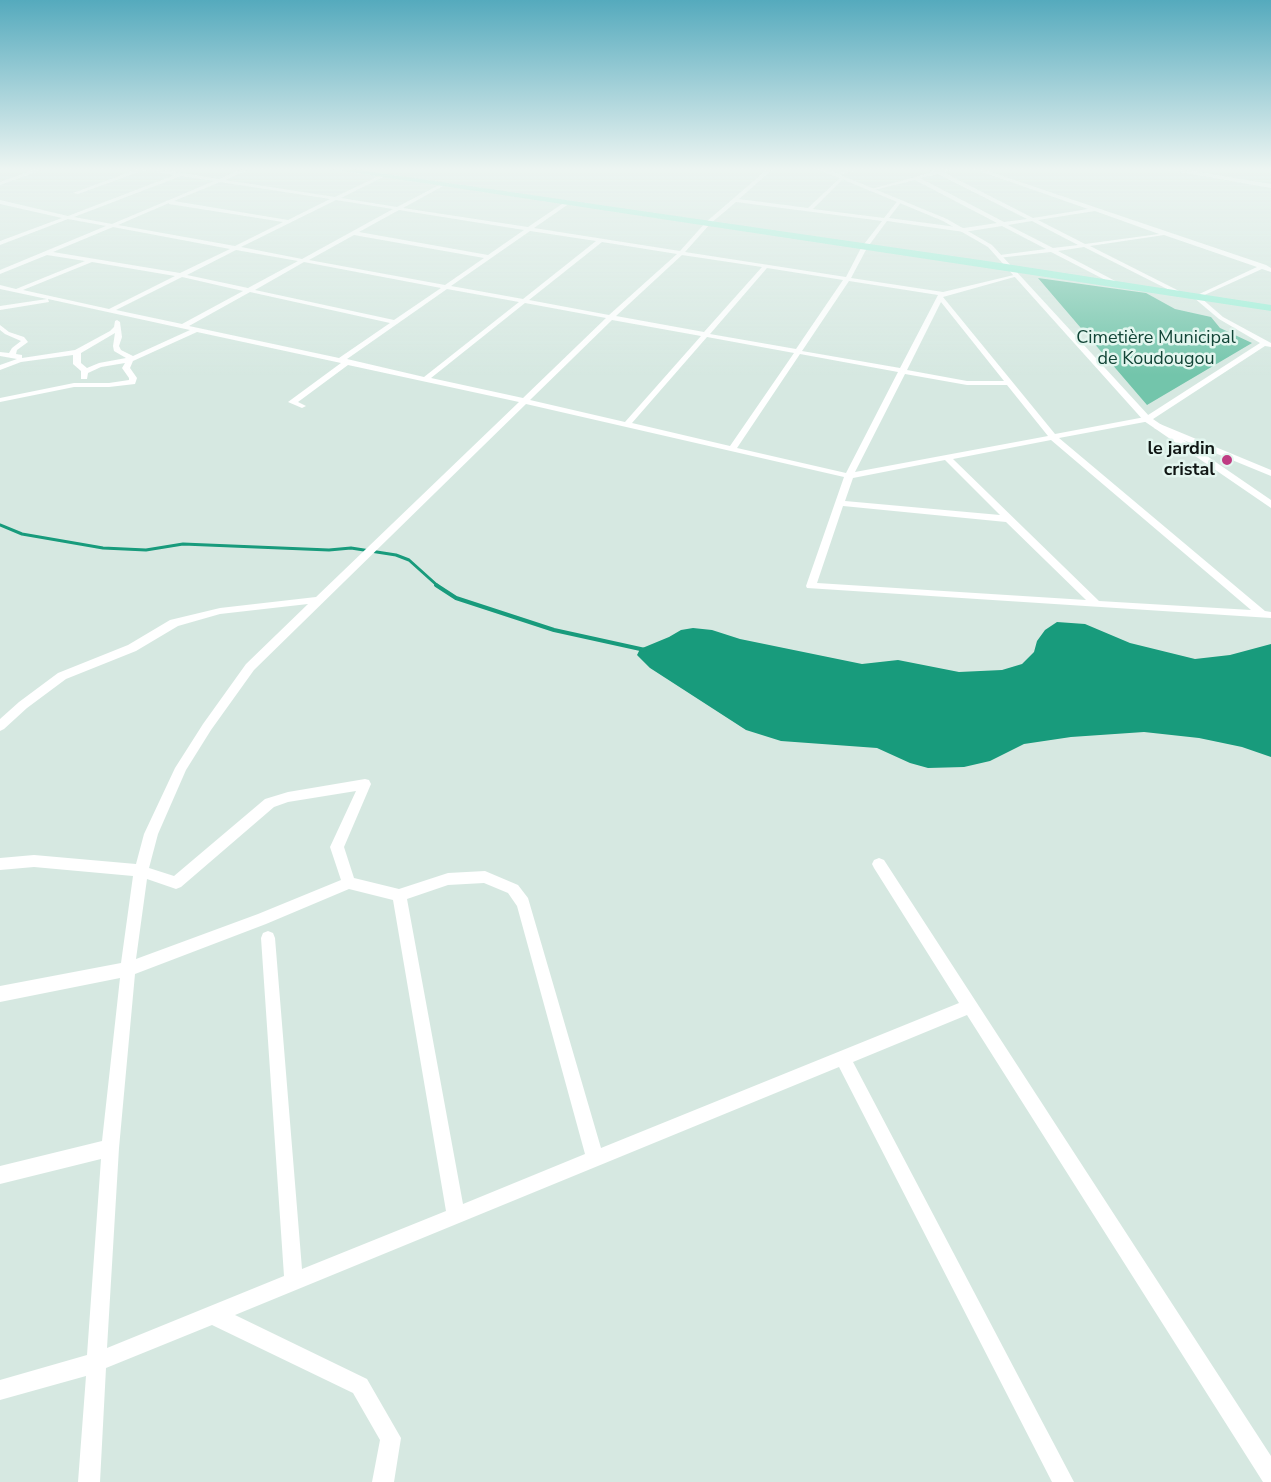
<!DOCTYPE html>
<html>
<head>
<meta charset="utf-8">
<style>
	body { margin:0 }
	canvas { display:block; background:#d6e8e1 }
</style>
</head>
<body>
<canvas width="1271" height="1482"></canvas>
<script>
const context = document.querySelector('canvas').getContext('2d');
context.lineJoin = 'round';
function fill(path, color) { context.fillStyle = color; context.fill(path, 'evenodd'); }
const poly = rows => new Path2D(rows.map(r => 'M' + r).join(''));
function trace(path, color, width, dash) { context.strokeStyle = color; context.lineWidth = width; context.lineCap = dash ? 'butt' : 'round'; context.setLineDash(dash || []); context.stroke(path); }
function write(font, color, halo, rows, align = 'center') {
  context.font = font + ' "Nunito Sans",sans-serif'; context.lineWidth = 5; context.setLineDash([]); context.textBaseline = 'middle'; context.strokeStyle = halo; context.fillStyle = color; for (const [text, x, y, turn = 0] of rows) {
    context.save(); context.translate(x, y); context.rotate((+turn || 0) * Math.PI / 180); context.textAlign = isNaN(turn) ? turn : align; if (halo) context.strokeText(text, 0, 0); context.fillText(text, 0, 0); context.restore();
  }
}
const green = poly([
	[1038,278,1146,293,1175,309,1211,317,1220,328,1252,343,1147,405]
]);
const water = poly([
	[1057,622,1085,624,1130,643,1195,659,1230,655,1271,644,1271,757,1242,747,1199,738,1144,732,1071,737,1024,744,990,761,964,767,928,768,910,763,877,748,781,741,746,730,650,668,637,655,640,649,669,637,681,630,693,628,712,630,740,639,862,664,898,660,959,672,1002,670,1022,664,1034,652,1037,641,1045,630]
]);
const streamFar1 = poly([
	[0,525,22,534,103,548,146,550,183,544,329,550,351,548,396,555,409,560,439,587]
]);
const stream = poly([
	[436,585,456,598,554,630,645,650]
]);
const minor = poly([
	[42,167,50,167,0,185,0,182,42,167],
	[131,167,145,167,219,179,247,167,254,167,225,180,335,197,381,175,383,177,341,198,397,207,441,184,443,186,403,208,528,227,568,200,570,203,534,228,680,251,706,222,770,167,775,167,739,199,808,208,841,177,843,179,813,209,884,218,899,199,902,201,889,218,964,228,997,223,915,180,870,191,868,190,933,172,922,167,939,171,960,167,943,172,1033,218,1088,209,968,167,976,167,1266,265,1271,268,1271,272,1262,269,1200,297,1223,317,1271,343,1271,347,1265,346,1150,421,1059,438,1265,611,1271,612,1271,618,807,588,806,586,844,477,526,404,254,670,211,730,186,770,158,834,149,868,174,876,265,799,288,792,365,779,369,780,371,784,344,847,354,878,399,889,448,873,485,871,518,885,528,898,601,1148,959,1003,874,868,872,864,874,860,879,858,884,860,1271,1456,1271,1482,1263,1482,967,1015,853,1062,1074,1482,1052,1482,839,1067,235,1315,367,1379,401,1438,394,1482,372,1482,380,1440,353,1393,212,1325,106,1368,100,1482,78,1482,86,1376,0,1400,0,1380,87,1355,101,1159,0,1184,0,1166,102,1141,120,978,0,1002,0,986,121,963,133,876,34,867,0,870,0,858,34,855,136,864,144,834,175,768,203,724,246,664,308,604,220,614,178,626,136,651,66,679,27,708,4,729,0,731,0,719,19,702,58,673,128,645,170,620,220,608,316,597,519,402,348,365,298,402,306,406,302,408,288,402,341,363,197,332,133,361,130,368,137,378,135,384,109,387,74,387,0,402,0,398,74,383,109,383,129,380,129,378,122,368,125,363,101,367,88,373,87,379,81,379,81,371,73,364,73,355,21,362,0,370,0,365,17,359,0,356,0,352,9,353,12,348,21,341,5,334,0,330,0,325,9,332,24,337,28,342,17,350,16,354,22,355,22,358,75,350,110,331,114,327,115,321,117,320,120,322,122,337,119,346,121,350,133,356,190,330,48,299,49,302,0,310,0,306,47,299,0,289,0,285,16,289,85,261,47,255,0,274,0,270,106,226,68,219,0,245,0,241,62,218,0,204,0,200,68,216,175,175,144,170,78,194,73,193,138,169,131,167],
	[938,174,1027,219,1004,222,920,178,938,174],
	[181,176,214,181,112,224,74,217,181,176],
	[220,182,330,199,288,220,174,201,220,182],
	[336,200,393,209,302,259,241,247,336,200],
	[736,202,882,221,861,248,846,277,685,252,710,224,736,202],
	[169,203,169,204,283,222,235,246,118,225,169,203],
	[399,210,524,230,488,255,359,232,399,210],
	[1095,211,1159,234,1085,244,1038,220,1095,211],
	[887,221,964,232,1002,226,1046,249,1000,255,998,258,1051,252,1117,286,1121,286,1121,284,1058,251,1084,247,1181,296,1185,296,1185,294,1090,246,1164,235,1257,267,1193,297,1219,319,1260,343,1145,417,1055,434,943,297,1018,276,1018,274,943,292,851,278,867,248,887,221],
	[1032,221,1078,245,1053,248,1008,225,1032,221],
	[113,227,230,249,180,273,53,252,113,227],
	[530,231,596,241,523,299,451,286,530,231],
	[354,235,484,258,445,285,309,260,354,235],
	[602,242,677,254,609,315,529,300,602,242],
	[236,250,298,261,248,288,187,275,236,250],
	[682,255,762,267,704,332,616,316,682,255],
	[92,262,175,276,109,309,23,290,92,262],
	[304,262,441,288,394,320,255,290,304,262],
	[767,268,843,280,796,349,710,334,767,268],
	[182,277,243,291,182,324,116,310,182,277],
	[849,281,938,295,900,368,802,351,849,281],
	[447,289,519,302,424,377,347,359,447,289],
	[250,292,390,323,339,358,189,326,250,292],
	[941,302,1004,381,967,381,907,370,941,302],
	[525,303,606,318,523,398,431,378,525,303],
	[612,320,701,336,625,422,530,400,612,320],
	[115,333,113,346,114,351,126,358,99,363,87,368,81,363,81,353,115,333],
	[707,337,794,353,730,446,632,423,707,337],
	[800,354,898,372,846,473,737,448,800,354],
	[905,374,967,385,1007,385,1048,436,855,472,905,374],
	[1051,440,1251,610,1099,601,953,459,1051,440],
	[945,460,1000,515,845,501,853,478,945,460],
	[843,506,1006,522,1086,600,817,583,843,506],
	[356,791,330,847,341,880,258,914,136,959,147,879,176,889,181,887,274,807,288,802,356,791],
	[484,883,508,893,517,906,585,1154,463,1204,407,899,448,885,484,883],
	[349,889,393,900,446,1211,302,1269,275,938,273,933,268,931,263,933,261,938,284,1276,107,1348,119,1148,135,974,266,924,349,889],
	[365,167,372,167,360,174,356,173,365,167],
	[859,167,869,167,834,176,832,175,859,167],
	[1154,424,1160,424,1271,470,1271,476,1154,428,1154,424]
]);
const tertiary = poly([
	[813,167,821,167,947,219,992,245,1150,417,1271,500,1271,508,1144,421,988,247,943,221,813,167],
	[1167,167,1271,184,1271,188,1152,167,1167,167]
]);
const primary = poly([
	[317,167,338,167,987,261,1271,305,1271,311,317,167]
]);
const markers = [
	[1227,460,6,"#bf3c83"]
];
const farParknames = [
	["Cimetière Municipal",1156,339],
	["de Koudougou",1156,360]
];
const farPoinames = [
	["le jardin",1215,450],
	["cristal",1215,471]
];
fill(green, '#73c5ab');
fill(water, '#189b7c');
trace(streamFar1, '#189b7c', 3);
trace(stream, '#189b7c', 4);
fill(minor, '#fff');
fill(tertiary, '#fff');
fill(primary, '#9fefd8');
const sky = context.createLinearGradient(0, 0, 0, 375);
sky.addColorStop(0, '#55aabd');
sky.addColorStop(0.45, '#edf5f2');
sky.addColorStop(1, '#edf5f200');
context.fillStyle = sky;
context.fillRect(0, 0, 1271, 375);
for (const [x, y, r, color] of markers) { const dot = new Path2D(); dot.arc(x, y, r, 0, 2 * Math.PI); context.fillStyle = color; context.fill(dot); trace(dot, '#e3f6ef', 2); }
write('18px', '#114436', '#e3f6ef', farParknames);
write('bold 18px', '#101614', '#e3f6ef', farPoinames, 'right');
</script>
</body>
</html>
